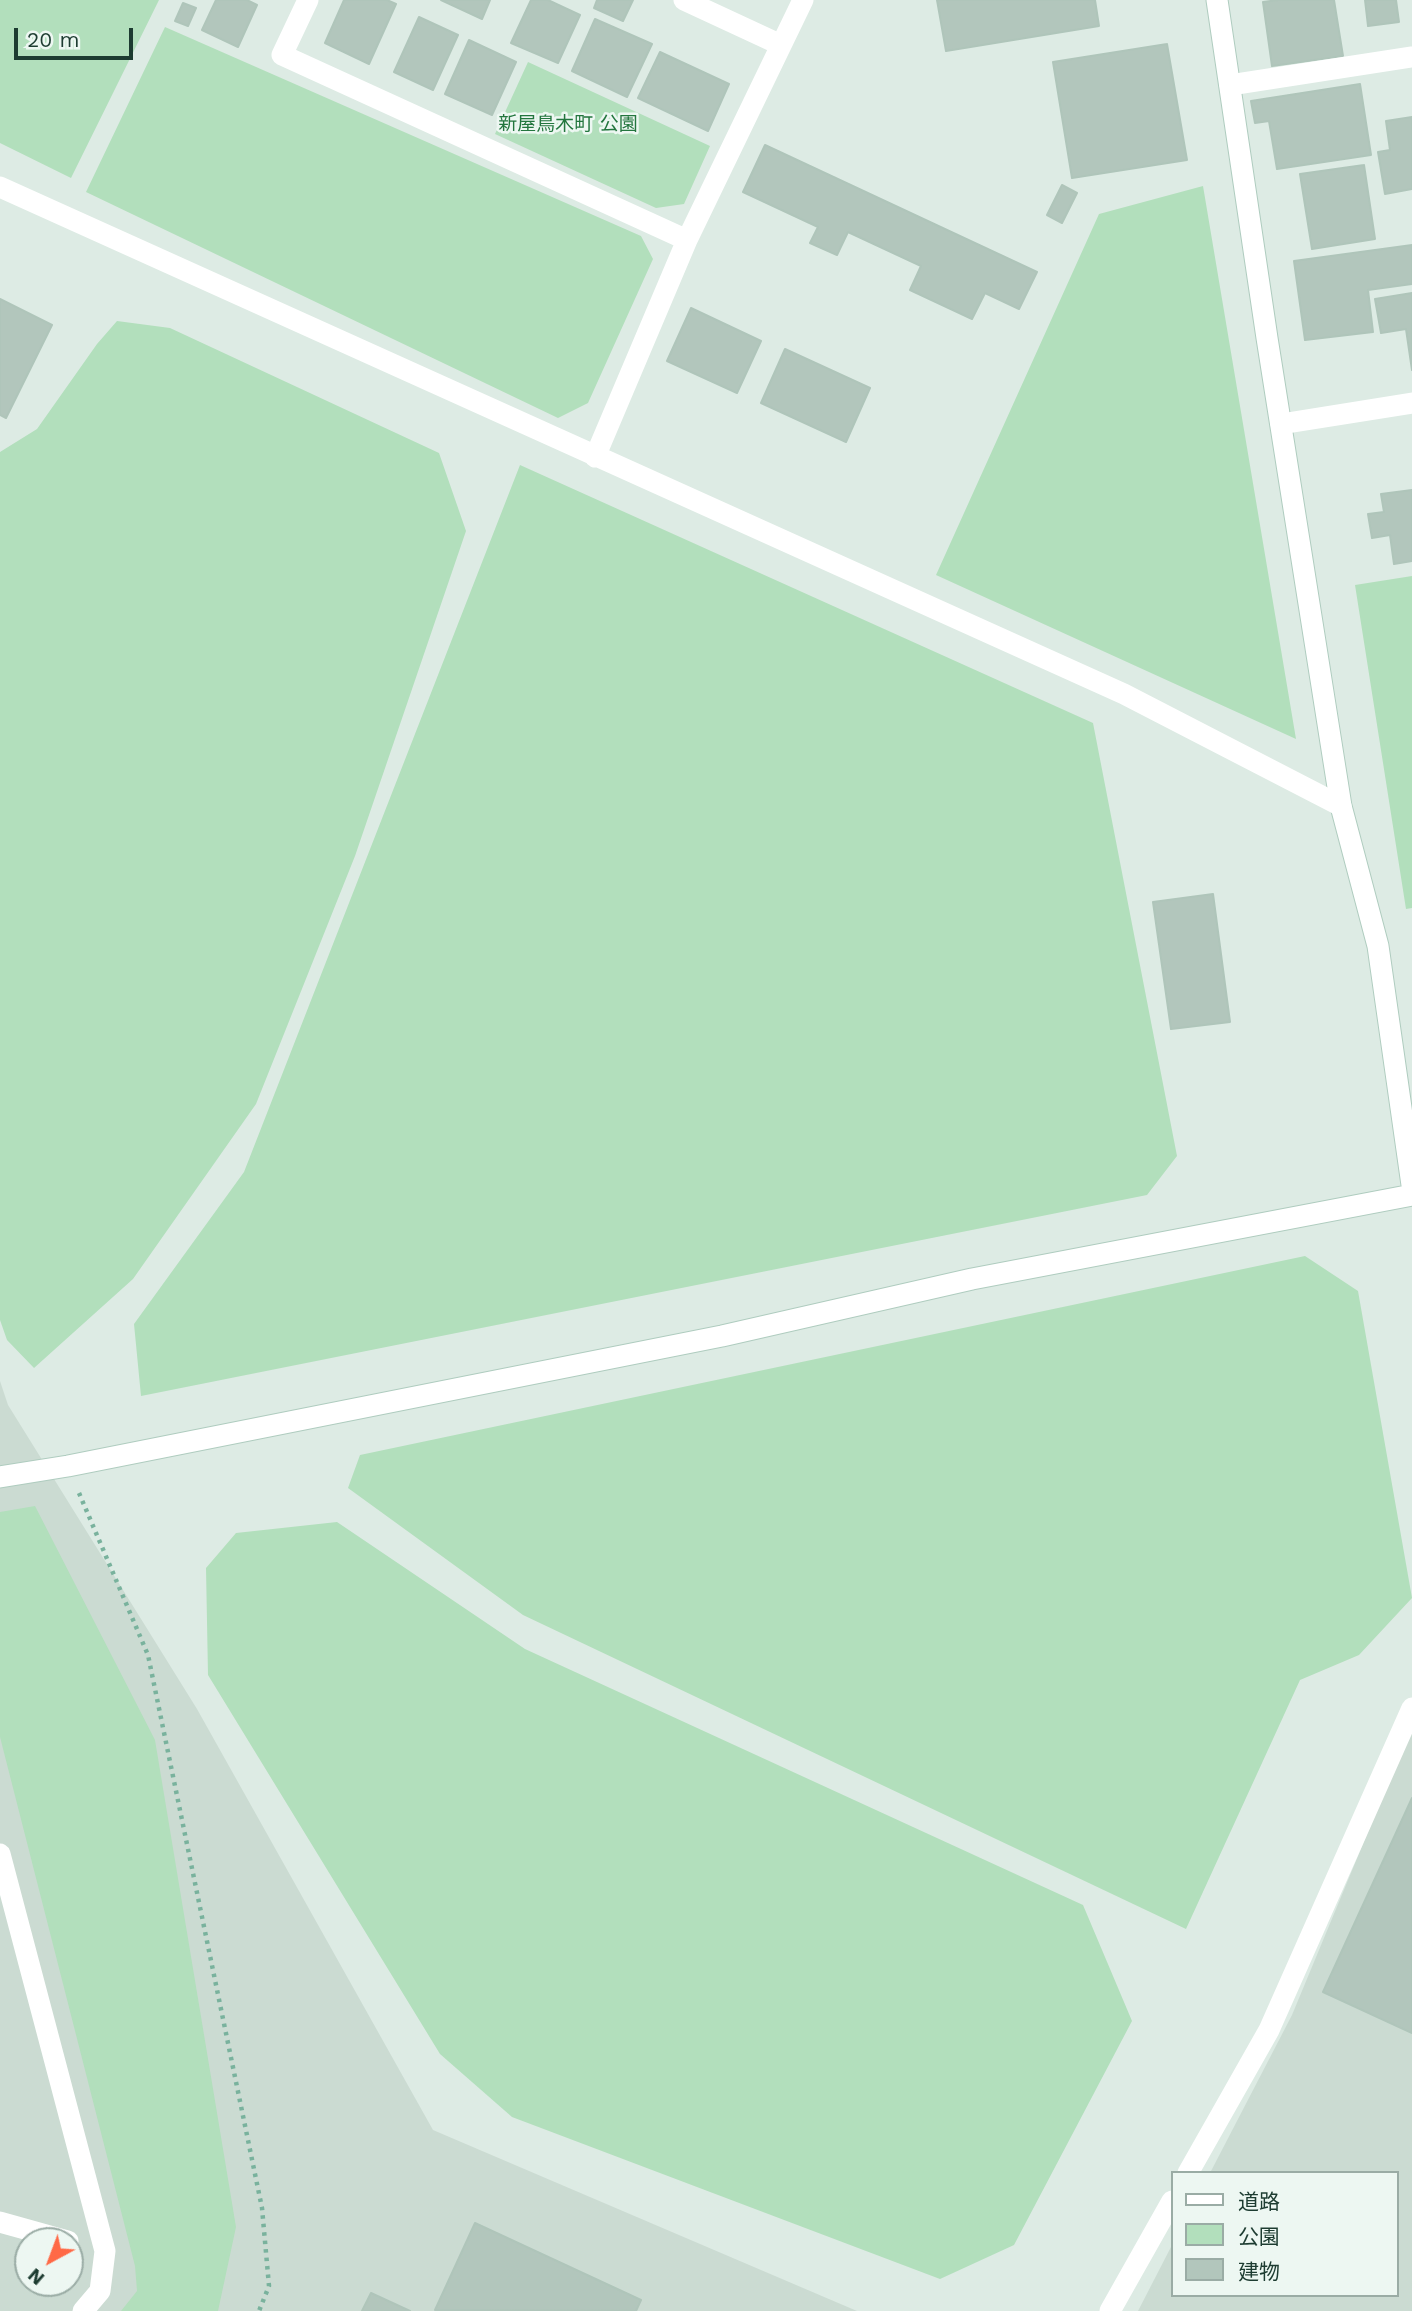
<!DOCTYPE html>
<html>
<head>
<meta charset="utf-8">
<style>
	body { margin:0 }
	#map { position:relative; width:1412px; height:2311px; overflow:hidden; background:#ddebe4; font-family:"Work Sans","Noto Sans JP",sans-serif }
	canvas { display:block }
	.legend { position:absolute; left:1171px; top:2171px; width:228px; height:126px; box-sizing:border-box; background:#edf7f2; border:2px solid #9aaca5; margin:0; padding:9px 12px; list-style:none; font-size:21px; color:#1d3c31 }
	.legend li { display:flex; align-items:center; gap:14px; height:35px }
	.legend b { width:35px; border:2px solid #9aaca5 }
	.north { position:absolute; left:14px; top:2227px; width:70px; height:70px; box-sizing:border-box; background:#edf7f2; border:2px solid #9aaca5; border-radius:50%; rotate:221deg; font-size:19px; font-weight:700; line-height:28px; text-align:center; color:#1d3c31 }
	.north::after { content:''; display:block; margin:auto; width:24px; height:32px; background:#ff6946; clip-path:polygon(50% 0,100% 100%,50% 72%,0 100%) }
	.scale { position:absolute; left:14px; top:28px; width:119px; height:32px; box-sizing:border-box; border:4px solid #1d3c31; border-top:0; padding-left:9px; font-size:21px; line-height:24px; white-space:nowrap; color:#1d3c31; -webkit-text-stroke:5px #edf7f2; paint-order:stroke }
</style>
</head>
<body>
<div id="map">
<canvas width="1412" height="2311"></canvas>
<ul class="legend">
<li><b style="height:9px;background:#fff"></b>道路</li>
<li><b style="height:19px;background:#b2dfbc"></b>公園</li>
<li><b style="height:19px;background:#b2c6bc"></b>建物</li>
</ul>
<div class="north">N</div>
<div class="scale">20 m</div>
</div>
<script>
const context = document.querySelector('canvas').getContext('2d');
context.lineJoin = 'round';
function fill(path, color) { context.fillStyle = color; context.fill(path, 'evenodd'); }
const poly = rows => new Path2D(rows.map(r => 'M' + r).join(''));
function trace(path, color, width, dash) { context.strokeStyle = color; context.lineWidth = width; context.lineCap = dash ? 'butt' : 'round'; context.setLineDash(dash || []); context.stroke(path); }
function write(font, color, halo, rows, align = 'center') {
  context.font = font + ' "Work Sans","Noto Sans JP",sans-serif'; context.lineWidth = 5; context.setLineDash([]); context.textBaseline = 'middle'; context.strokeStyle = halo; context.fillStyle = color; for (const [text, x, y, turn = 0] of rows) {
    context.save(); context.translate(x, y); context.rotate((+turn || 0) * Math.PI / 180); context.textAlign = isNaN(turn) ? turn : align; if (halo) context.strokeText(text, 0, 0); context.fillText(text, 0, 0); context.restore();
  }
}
const built = poly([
	[0,1381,8,1405,197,1709,433,2130,857,2311,0,2311],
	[28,2241,70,2241,70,2283,28,2283],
	[1412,1726,1412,2311,1138,2311,1172,2245,1172,2295,1396,2295,1396,2173,1210,2173,1292,2015]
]);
const green = poly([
	[0,0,159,0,71,178,0,143],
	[165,27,641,236,653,259,588,403,558,418,86,192],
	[528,62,710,146,684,204,656,208,495,134],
	[1203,186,1296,739,936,575,1099,214],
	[117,321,170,328,439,453,466,531,355,856,256,1104,133,1279,34,1368,7,1340,0,1320,0,452,37,429,97,344],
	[520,465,1093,723,1177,1156,1147,1195,141,1396,134,1324,244,1172],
	[1412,576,1412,908,1406,909,1355,585],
	[1305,1256,1358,1291,1412,1598,1359,1655,1300,1680,1186,1929,523,1615,348,1488,360,1455],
	[35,1506,155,1740,236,2227,218,2311,121,2311,137,2291,135,2266,0,1737,0,1512],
	[337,1522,525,1649,1083,1905,1132,2021,1014,2245,940,2279,512,2117,440,2054,208,1675,206,1568,236,1533]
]);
const building = poly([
	[216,0,247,0,257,5,238,47,202,30,216,0],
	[344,0,387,0,396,4,369,64,325,43,344,0],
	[441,0,490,0,482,19,441,0],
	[531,0,548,0,580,15,558,63,511,43,531,0],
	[597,0,633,0,623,21,594,8,597,0],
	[937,0,1095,0,1099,26,946,51,937,0],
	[1278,0,1334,0,1343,56,1272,66,1263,2,1278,0],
	[1365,0,1396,0,1399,22,1368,26,1365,0],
	[183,3,196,8,188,26,175,21,183,3],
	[419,17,458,35,433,90,394,72,419,17],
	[595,19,652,44,627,97,572,71,595,19],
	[469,40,516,62,492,115,445,94,469,40],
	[1167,44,1187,160,1072,178,1053,62,1167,44],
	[660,52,729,84,708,131,638,98,660,52],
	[1360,84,1371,155,1277,169,1269,121,1255,123,1251,101,1360,84],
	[1412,117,1412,189,1385,194,1378,152,1390,150,1386,121,1412,117],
	[765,145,1037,272,1019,309,985,293,972,319,910,290,921,266,848,232,837,255,810,243,818,227,743,192,765,145],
	[1364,165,1375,239,1312,249,1300,174,1364,165],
	[1062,185,1077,193,1062,223,1047,215,1062,185],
	[1412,245,1412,284,1368,290,1373,332,1305,340,1294,261,1412,245],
	[1412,293,1412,370,1406,329,1381,333,1375,299,1412,293],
	[0,299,52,325,6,418,0,415,0,299],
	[691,308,761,341,737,393,667,361,691,308],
	[785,349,870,388,846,442,761,403,785,349],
	[1412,490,1412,561,1394,564,1390,535,1372,538,1368,514,1384,512,1381,494,1412,490],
	[1213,894,1230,1022,1171,1029,1153,902,1213,894],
	[1412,1798,1412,2033,1323,1992,1412,1798],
	[475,2223,641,2300,636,2311,435,2310,475,2223],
	[371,2293,410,2311,362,2311,371,2293]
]);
const path = poly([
	[79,1493,148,1655,262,2208,269,2286,259,2311]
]);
const lane = poly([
	[1188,2173,1269,2030,1412,1708],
	[1110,2311,1172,2201]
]);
const street = poly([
	[308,0,282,55,687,240],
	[684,0,781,45],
	[1230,85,1412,57],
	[0,187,1124,694,1341,806],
	[1281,424,1412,403],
	[595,457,687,240,803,0],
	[0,1854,105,2251,100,2291,83,2311],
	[0,2222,68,2241]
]);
const secondary = poly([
	[1217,0,1267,338,1341,806,1378,946,1412,1185],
	[0,1477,68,1466,722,1336,972,1279,1412,1195]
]);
const parkNames = [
	["新屋鳥木町 公園",568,124]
];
fill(built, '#cbdbd2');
fill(green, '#b2dfbc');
fill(building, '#b2c6bc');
trace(building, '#afc5ba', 2);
trace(secondary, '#afccbf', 23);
trace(path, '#79b29d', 4.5, [3.5, 5]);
trace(lane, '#fff', 21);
trace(street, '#fff', 21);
trace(secondary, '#fff', 21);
write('19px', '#23763e', '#edf7f2', parkNames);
</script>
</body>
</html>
